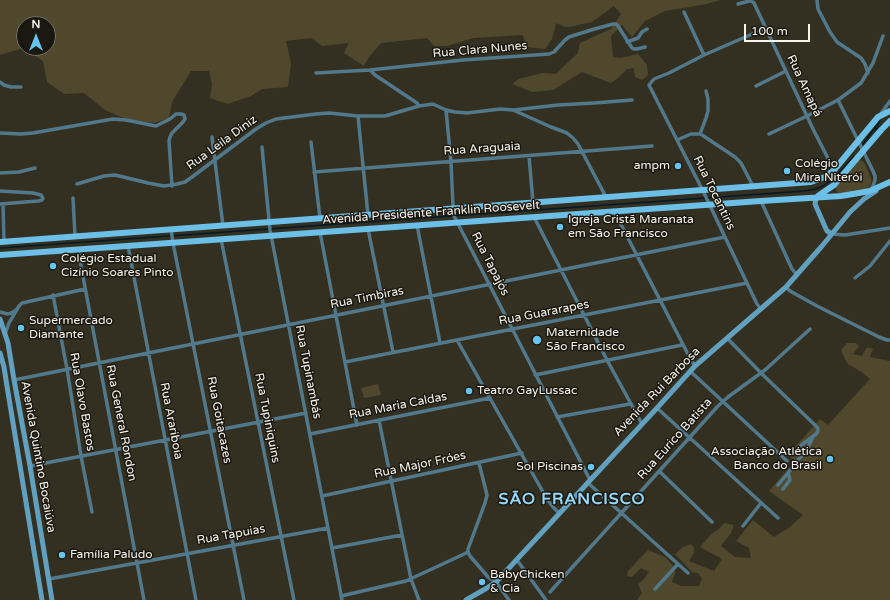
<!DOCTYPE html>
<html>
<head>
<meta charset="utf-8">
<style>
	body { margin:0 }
	#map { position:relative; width:890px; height:600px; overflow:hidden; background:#343021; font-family:"Varela Round",sans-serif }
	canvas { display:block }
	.north { position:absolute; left:16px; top:16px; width:40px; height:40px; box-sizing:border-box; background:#1a1811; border:1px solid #727068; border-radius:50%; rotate:0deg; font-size:11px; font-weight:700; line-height:16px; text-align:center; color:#f7f4eb }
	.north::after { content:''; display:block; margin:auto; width:14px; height:18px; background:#66c4ef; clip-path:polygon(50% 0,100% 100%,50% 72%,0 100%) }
	.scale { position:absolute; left:744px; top:24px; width:66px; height:18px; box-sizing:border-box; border:2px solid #f7f4eb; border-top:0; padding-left:5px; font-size:12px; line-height:14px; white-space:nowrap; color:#f7f4eb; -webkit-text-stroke:3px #1a1811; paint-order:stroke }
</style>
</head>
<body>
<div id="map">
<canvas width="890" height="600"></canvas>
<div class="north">N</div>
<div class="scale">100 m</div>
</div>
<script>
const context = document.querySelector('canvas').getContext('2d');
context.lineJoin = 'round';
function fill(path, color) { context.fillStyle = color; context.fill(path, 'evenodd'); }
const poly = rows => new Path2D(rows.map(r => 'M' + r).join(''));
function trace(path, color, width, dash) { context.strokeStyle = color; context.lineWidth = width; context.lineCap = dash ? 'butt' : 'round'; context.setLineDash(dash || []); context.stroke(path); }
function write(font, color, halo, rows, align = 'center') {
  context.font = font + ' "Varela Round",sans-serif'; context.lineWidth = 3; context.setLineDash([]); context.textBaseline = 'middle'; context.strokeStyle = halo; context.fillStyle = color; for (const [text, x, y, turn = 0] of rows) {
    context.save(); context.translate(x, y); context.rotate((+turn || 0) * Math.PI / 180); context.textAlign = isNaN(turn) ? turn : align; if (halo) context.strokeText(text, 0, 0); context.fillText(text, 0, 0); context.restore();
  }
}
const green = poly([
	[0,0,720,0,707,4,665,11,645,21,632,37,622,25,611,36,613,57,621,58,638,54,647,65,648,75,642,80,635,77,634,68,627,69,618,78,611,83,582,72,553,90,532,92,512,84,519,79,543,73,556,74,564,66,578,53,580,43,611,29,621,14,614,6,592,22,570,27,565,27,556,23,552,39,545,49,526,47,523,35,473,38,447,46,434,46,427,38,381,43,369,57,364,66,344,53,349,43,322,46,311,38,286,41,291,63,288,87,262,89,251,96,228,104,210,98,212,84,209,71,191,71,172,102,169,118,154,123,126,119,105,110,84,93,64,94,47,82,43,61,23,48,0,55],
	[24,24,48,24,48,48,24,48],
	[861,160,864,162,871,178,871,183,870,186,868,188,859,191,840,194,838,193,836,190,835,187,858,161],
	[847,343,856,343,859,346,853,354,862,356,867,347,873,349,870,357,890,361,890,600,637,600,642,593,638,584,644,579,649,572,641,568,632,577,627,576,628,571,648,550,665,557,674,567,675,573,672,582,681,586,699,586,702,579,698,573,692,572,675,554,683,547,691,544,694,548,694,553,689,561,714,571,722,559,700,547,711,534,719,529,724,523,734,525,731,533,721,546,735,557,751,558,749,548,736,541,753,520,774,537,790,527,803,515,769,491,788,469,791,470,797,463,788,455,820,419,828,425,870,379,863,373,848,364,845,359,841,350],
	[378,384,381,395,364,398,361,388]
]);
const stream = poly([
	[875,130,882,125],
	[863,144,880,121],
	[0,248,804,191,816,189,825,185,836,176,854,156]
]);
const minor = poly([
	[817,0,818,9,830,32,837,42,861,58,865,64,868,73],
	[738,4,749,1,751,1,754,3,813,129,834,170],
	[684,12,704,55],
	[627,42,638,38,642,32,647,29],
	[370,70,375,75,417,103,419,106],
	[316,73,370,70,463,60,549,54,554,52,565,40,569,37,591,30,613,24,616,24,618,26,632,48,634,49,637,49,645,47],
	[0,82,4,85,11,87,21,87],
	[756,86,786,71],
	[838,100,873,171,875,176,875,180,873,186,870,190],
	[446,110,451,162,453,206,452,212,590,480],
	[514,110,558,105,594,103,632,100],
	[880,115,890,101],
	[358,116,368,215],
	[0,133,21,134,33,133,113,119,126,120,156,126,170,119,176,114,181,114,184,115,185,119,183,122,172,133,170,137,169,141,172,186],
	[700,134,706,118,708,111,708,99,706,91],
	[769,134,807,116,838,100,861,83,873,63,883,36],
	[212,137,223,226],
	[677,140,691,134,700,134,702,135,735,157,741,163,753,186],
	[311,142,320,218],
	[262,147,270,230,342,600],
	[529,156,533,203],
	[314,172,652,146],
	[0,173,19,172,35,168],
	[77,184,104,176,115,175,148,183,164,186,177,184,185,182,192,177,256,129,266,123,276,119,316,114,329,113,358,116,385,116,419,106,433,104,446,110,455,112,467,113,500,109,513,110,551,127,567,133,573,138,578,144,606,197],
	[0,191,33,193,41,195,43,198,42,200,38,201,0,204],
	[73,198,75,236],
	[761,201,792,269,797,275],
	[3,204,4,241],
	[614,211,690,358,695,366],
	[534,217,607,360,642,424],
	[417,225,440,343],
	[171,229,173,243,244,600],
	[368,229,393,352],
	[320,232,357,425],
	[832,234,845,235,890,228],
	[221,239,294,600],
	[128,246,196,600],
	[78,250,144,600],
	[855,278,870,266,890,241],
	[786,287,790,291,817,306,879,337,887,340,890,340],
	[53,295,67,369,81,456,92,512],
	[761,309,757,304,703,191,649,85,654,79,669,73,704,55,766,28],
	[0,312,8,314,13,312,16,310],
	[5,334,9,323,19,306,22,303,85,289],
	[727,338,761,373,817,427,818,429,818,431,816,434,799,447,798,451,801,457],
	[457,340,547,499,553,507,559,513],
	[345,362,747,283],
	[690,371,787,461],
	[535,375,682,345],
	[14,380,725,237],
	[657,408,778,518],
	[557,417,630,404],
	[379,420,411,579,419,600],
	[310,434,490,398],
	[479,463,487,495,485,503,468,549,468,552,470,556,489,578,496,582,509,600],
	[30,466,306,413],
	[659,471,712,522],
	[588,483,688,573],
	[778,485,788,473],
	[783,489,790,480,788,473,808,447,813,437],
	[322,496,522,453],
	[743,526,761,503],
	[332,548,402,535],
	[517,560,546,600],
	[49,579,328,528],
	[655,589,678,564],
	[550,592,718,406,728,397,765,370,810,329],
	[341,596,406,581,462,555,468,552]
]);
const secondary = poly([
	[816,198,815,204,826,229,827,231,832,234],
	[0,319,8,343,14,380,30,466,52,600],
	[0,353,4,367,6,380,42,600],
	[466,600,487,588,496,582,657,408,695,366,786,287,822,246,850,212,864,199,876,191]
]);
const primary = poly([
	[818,196,834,185,882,129,890,121],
	[0,242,811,182,825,177,834,170,878,117,890,111],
	[0,255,761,201,841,196,853,194,870,191,890,182]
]);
const markers = [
	[678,166,4,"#66c4ef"],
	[787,171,4,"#66c4ef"],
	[560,227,4,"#66c4ef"],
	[53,266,4,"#66c4ef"],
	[21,328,4,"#66c4ef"],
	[537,340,5,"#66c4ef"],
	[469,391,4,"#66c4ef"],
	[830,459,4,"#66c4ef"],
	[591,467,4,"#66c4ef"],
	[62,555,4,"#66c4ef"],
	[482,582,4,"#66c4ef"]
];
const streetNames = [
	["Rua Clara Nunes",480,50,-5],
	["Rua Amapá",804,86,65],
	["Rua Leila Diniz",222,143,-36],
	["Rua Araguaia",482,149,-4],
	["Rua Tocantins",714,193,64],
	["Avenida Presidente Franklin Roosevelt",431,213,-4],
	["Rua Tapajós",490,264,63],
	["Rua Timbiras",367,298,-11],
	["Rua Guararapes",544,313,-11],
	["Rua Tupinambás",308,372,79],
	["Avenida Rui Barbosa",657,392,-46],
	["Rua Olavo Bastos",82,402,80],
	["Rua Maria Caldas",398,406,-11],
	["Rua Tupiniquins",267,418,79],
	["Rua Goitacazes",219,420,79],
	["Rua Arariboia",171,421,79],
	["Rua General Rondon",121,423,79],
	["Rua Eurico Batista",675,439,-48],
	["Avenida Quintino Bocaiúva",38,457,80],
	["Rua Major Fróes",420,465,-12],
	["Rua Tapuias",231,535,-10]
];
const poiNames = [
	["Colégio",795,164],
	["Mira Niterói",795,178],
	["ampm",670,166,"right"],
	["Igreja Cristã Maranata",568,220],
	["em São Francisco",568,234],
	["Colégio Estadual",61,259],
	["Cizínio Soares Pinto",61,273],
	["Supermercado",29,321],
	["Diamante",29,335],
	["Maternidade",546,333],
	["São Francisco",546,347],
	["Teatro GayLussac",477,391],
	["Associação Atlética",822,452,"right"],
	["Banco do Brasil",822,466,"right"],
	["Sol Piscinas",583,467,"right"],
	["Família Paludo",70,555],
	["BabyChicken",490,575],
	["& Cia",490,589]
];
const districtNames = [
	["SÃO FRANCISCO",572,500]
];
fill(green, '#50482d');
trace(stream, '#001a27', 1.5);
trace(minor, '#52798b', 3.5);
trace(secondary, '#61a1bf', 5);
trace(primary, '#6cc0e7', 6);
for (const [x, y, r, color] of markers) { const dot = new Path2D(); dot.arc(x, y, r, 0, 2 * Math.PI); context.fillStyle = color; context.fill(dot); trace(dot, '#1a1811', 1.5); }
write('12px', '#f7f4eb', '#1a1811', streetNames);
write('12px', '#f7f4eb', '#1a1811', poiNames, 'left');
context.letterSpacing = '1px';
write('bold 16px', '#96d8f7', '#1a1811', districtNames);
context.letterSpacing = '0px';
</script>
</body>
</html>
